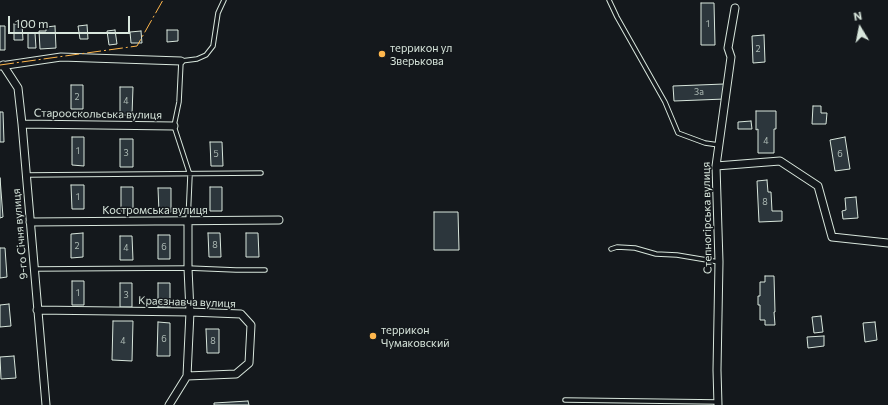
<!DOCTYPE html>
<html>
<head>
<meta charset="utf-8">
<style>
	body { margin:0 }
	#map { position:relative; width:888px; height:405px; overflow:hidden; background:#14181c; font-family:Commissioner,sans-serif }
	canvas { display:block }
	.north { position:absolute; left:840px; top:8px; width:40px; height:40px; -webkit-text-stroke:3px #14181c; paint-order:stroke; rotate:350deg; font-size:11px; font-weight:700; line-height:16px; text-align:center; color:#d8e6dc }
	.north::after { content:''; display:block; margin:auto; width:14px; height:18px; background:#d8e6dc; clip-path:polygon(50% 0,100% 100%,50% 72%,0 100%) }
	.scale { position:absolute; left:8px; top:16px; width:122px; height:18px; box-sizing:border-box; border:2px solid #d8e6dc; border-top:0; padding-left:5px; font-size:12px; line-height:14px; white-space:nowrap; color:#d8e6dc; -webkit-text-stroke:3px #14181c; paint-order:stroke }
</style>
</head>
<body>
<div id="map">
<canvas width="888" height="405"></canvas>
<div class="north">N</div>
<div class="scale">100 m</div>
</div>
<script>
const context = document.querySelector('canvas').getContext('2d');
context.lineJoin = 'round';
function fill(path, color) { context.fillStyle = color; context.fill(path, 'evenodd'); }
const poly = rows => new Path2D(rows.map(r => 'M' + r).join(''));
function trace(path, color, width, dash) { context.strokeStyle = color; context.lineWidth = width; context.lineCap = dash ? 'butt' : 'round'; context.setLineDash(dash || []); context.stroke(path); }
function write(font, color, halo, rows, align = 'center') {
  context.font = font + ' Commissioner,sans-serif'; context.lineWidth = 3; context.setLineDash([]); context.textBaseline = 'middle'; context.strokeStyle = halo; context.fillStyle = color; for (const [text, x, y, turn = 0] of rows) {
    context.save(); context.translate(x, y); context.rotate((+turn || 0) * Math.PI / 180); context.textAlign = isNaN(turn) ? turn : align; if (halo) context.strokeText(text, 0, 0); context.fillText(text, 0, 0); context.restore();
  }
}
const building = poly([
	[701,3,714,3,715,45,701,45,701,3],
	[14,24,22,24,23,40,14,40,14,24],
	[87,25,88,39,80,39,78,26,87,25],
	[0,26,5,26,5,50,0,50,0,26],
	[55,26,56,48,40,49,39,31,46,31,46,27,55,26],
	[115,30,117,44,109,45,107,31,115,30],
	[167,30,178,30,178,41,167,42,167,30],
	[141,31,142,43,131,43,130,32,141,31],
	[28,33,35,33,36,48,28,48,28,33],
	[764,35,765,62,753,63,752,36,764,35],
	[724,84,725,99,674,101,673,86,724,84],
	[71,85,83,85,83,109,71,109,71,85],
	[120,87,133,87,132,115,120,115,120,87],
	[813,106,821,106,821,113,827,113,826,124,812,124,813,106],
	[756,111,776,111,776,129,774,129,774,153,758,153,758,129,756,130,756,111],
	[0,112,3,112,4,142,0,142,0,112],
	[751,121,752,129,738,129,738,122,751,121],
	[72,137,84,137,84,166,72,165,72,137],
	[845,137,850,169,835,171,830,140,845,137],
	[120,139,133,139,133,167,120,167,120,139],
	[210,142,222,142,223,166,211,166,210,142],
	[0,178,3,217,0,218,0,178],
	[767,180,768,192,771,192,772,211,782,211,782,221,759,222,757,181,767,180],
	[71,185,84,185,84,209,72,209,71,185],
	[121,187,133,187,133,211,121,211,121,187],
	[210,187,222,187,222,211,210,211,210,187],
	[158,188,171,188,171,212,159,212,158,188],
	[856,197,858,218,843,219,842,211,846,210,845,198,856,197],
	[434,212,458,212,459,250,434,250,434,212],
	[83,233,83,257,71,258,71,234,83,233],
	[208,233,220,233,221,257,209,257,208,233],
	[246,233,258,233,259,257,246,257,246,233],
	[158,235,170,235,170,259,158,259,158,235],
	[120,236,132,236,133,260,120,260,120,236],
	[0,248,5,248,7,277,0,278,0,248],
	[765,276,774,276,775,312,774,312,775,325,765,325,765,320,760,320,760,305,758,305,758,296,760,296,760,282,765,282,765,276],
	[72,281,84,281,84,305,72,305,72,281],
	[120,283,132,283,132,307,120,307,120,283],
	[158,283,170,283,170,307,158,307,158,283],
	[9,304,11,326,0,327,0,305,9,304],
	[821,316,823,332,814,333,812,317,821,316],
	[113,321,133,321,132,361,112,360,113,321],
	[158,322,170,323,170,356,157,356,158,322],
	[875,322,877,340,865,342,863,323,875,322],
	[206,329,219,329,219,353,207,353,206,329],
	[824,336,824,346,808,348,807,337,824,336],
	[14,356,16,378,1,379,0,357,14,356],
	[248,401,249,405,214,405,214,403,248,401]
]);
const lane = poly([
	[609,0,617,17,665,102,678,133,705,143,719,145],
	[27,175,261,173],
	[188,221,190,175,174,126,179,102,181,61,197,59,206,55,213,46,218,13,224,0],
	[611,249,617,247,635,248,656,254,677,255,719,262],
	[34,269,188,268,236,270,265,270],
	[565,400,718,402]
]);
const street = poly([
	[3,65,18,88,22,124,46,405],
	[0,66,61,57,181,61],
	[22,124,174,126],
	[716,166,780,161,818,186,832,237,888,243],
	[30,222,279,220],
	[37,310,190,312,241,314,251,325,249,363,236,374,187,376],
	[169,405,187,376,190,312,188,268,188,221],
	[718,405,717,370,719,262,716,166,731,57,728,48,735,8]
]);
const power = poly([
	[0,65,137,46,163,0]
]);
const markers = [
	[382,54,4,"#ffb74d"],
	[373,336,4,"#ffb74d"]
];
const numberNames = [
	["1",708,24],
	["2",758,49],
	["3а",699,92],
	["2",77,97],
	["4",126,101],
	["4",766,141],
	["1",78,151],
	["3",126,153],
	["5",216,154],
	["6",840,154],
	["1",78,197],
	["8",765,202],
	["8",215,245],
	["2",77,246],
	["6",164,247],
	["4",126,248],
	["1",78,293],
	["3",126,295],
	["6",164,339],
	["4",123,341],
	["8",213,341]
];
const poiNames = [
	["террикон ул",390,48],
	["Зверькова",390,61],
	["террикон",381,330],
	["Чумаковский",381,343]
];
const streetNames = [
	["Старооскольська вулиця",98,114,1],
	["Костромська вулиця",155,210],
	["Степногірська вулиця",707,218,-91],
	["9-го Січня вулиця",20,234,-95],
	["Краєзнавча вулиця",187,302,2]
];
fill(building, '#2c363c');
trace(building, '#d8e6dc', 1);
trace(lane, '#d8e6dc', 5.5);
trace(street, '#d8e6dc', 9);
trace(lane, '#14181c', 3.5);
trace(street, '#14181c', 7);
trace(power, '#ffb74d', 1, [14, 3, 2, 3]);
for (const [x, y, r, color] of markers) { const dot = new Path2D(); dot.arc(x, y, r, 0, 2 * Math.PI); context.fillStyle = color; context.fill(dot); trace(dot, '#14181c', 1.5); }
write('9px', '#adbab4', null, numberNames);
write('11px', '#d8e6dc', '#14181c', poiNames, 'left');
write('11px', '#d8e6dc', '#14181c', streetNames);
</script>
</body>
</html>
